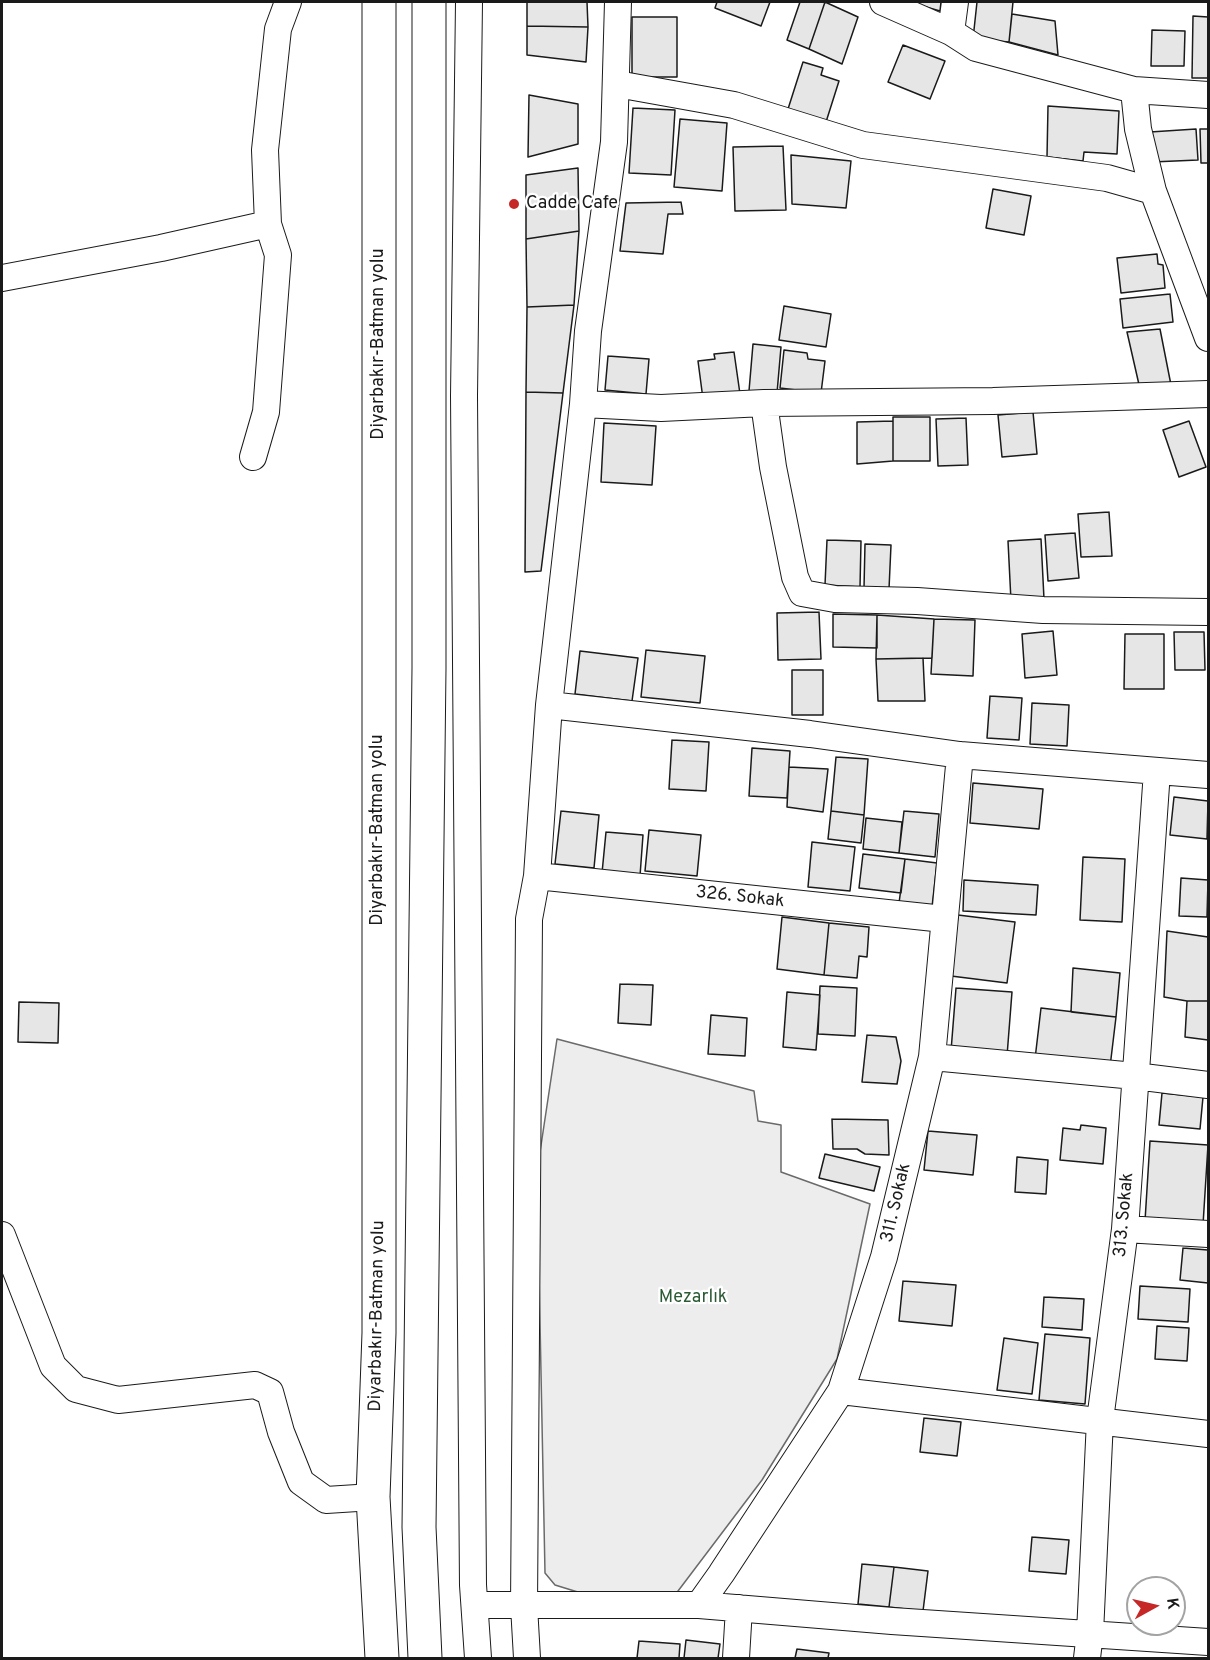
<!DOCTYPE html>
<html>
<head>
<meta charset="utf-8">
<style>
	body { margin:0 }
	#map { position:relative; width:1210px; height:1660px; overflow:hidden; background:#fff; font-family:Overpass,sans-serif }
	canvas { display:block }
	.frame { position:absolute; inset:0; border:3px solid #1a1a1a; pointer-events:none }
	.north { position:absolute; left:1126px; top:1576px; width:60px; height:60px; box-sizing:border-box; background:#fff; border:2px solid #a3a3a3; border-radius:50%; rotate:82deg; font-size:16px; font-weight:700; line-height:24px; text-align:center; color:#1a1a1a }
	.north::after { content:''; display:block; margin:auto; width:21px; height:27px; background:#c62828; clip-path:polygon(50% 0,100% 100%,50% 72%,0 100%) }
</style>
</head>
<body>
<div id="map">
<canvas width="1210" height="1660"></canvas>
<div class="frame"></div>
<div class="north">K</div>
</div>
<script>
const context = document.querySelector('canvas').getContext('2d');
context.lineJoin = 'round';
function fill(path, color) { context.fillStyle = color; context.fill(path, 'evenodd'); }
const poly = rows => new Path2D(rows.map(r => 'M' + r).join(''));
function trace(path, color, width, dash) { context.strokeStyle = color; context.lineWidth = width; context.lineCap = dash ? 'butt' : 'round'; context.setLineDash(dash || []); context.stroke(path); }
function write(font, color, halo, rows, align = 'center') {
  context.font = font + ' Overpass,sans-serif'; context.lineWidth = 4.5; context.setLineDash([]); context.textBaseline = 'middle'; context.strokeStyle = halo; context.fillStyle = color; for (const [text, x, y, turn = 0] of rows) {
    context.save(); context.translate(x, y); context.rotate((+turn || 0) * Math.PI / 180); context.textAlign = isNaN(turn) ? turn : align; if (halo) context.strokeText(text, 0, 0); context.fillText(text, 0, 0); context.restore();
  }
}
const built = poly([
	[557,1039,754,1091,758,1121,781,1125,781,1172,870,1204,837,1359,762,1480,675,1595,581,1593,555,1585,545,1573,537,1172,557,1039]
]);
const building = poly([
	[527,2,587,2,588,27,527,26,527,2],
	[717,2,770,2,761,26,715,8,717,2],
	[800,2,825,2,809,49,787,40,800,2],
	[825,2,858,17,842,64,809,49,825,2],
	[912,2,941,2,940,11,912,3,912,2],
	[977,2,1013,2,1009,42,973,39,977,2],
	[1012,14,1055,21,1058,55,1009,42,1012,14],
	[1193,16,1208,17,1208,78,1192,78,1193,16],
	[632,17,677,17,677,77,632,77,632,17],
	[527,26,588,27,586,62,527,55,527,26],
	[1152,30,1185,31,1184,66,1151,66,1152,30],
	[903,45,945,61,930,99,888,82,903,45],
	[803,62,823,68,821,75,839,81,826,122,788,109,803,62],
	[529,95,578,104,578,144,528,157,529,95],
	[1048,106,1119,111,1117,154,1084,152,1083,161,1047,157,1048,106],
	[633,108,675,110,671,175,629,173,633,108],
	[680,119,727,123,722,191,674,187,680,119],
	[1196,129,1198,160,1152,162,1150,132,1196,129],
	[1200,129,1208,129,1208,163,1201,163,1200,129],
	[783,146,786,210,735,211,733,147,783,146],
	[791,155,851,161,846,208,792,204,791,155],
	[578,168,579,231,526,239,526,175,578,168],
	[993,189,1031,196,1024,235,986,228,993,189],
	[681,202,683,214,668,214,663,254,620,251,626,203,681,202],
	[579,231,574,305,527,307,526,239,579,231],
	[1157,254,1158,264,1163,265,1165,288,1121,293,1117,258,1157,254],
	[1170,294,1173,322,1123,328,1120,299,1170,294],
	[574,305,563,393,526,392,527,307,574,305],
	[784,306,831,314,826,347,779,340,784,306],
	[1160,329,1171,385,1140,389,1127,332,1160,329],
	[753,344,781,347,777,393,749,391,753,344],
	[784,350,807,353,808,359,825,361,821,393,780,388,784,350],
	[734,352,740,394,703,399,698,361,715,359,714,354,734,352],
	[608,356,649,359,646,394,605,390,608,356],
	[526,392,563,393,541,571,525,572,526,392],
	[1033,412,1037,454,1002,457,998,415,1033,412],
	[893,417,930,417,930,461,893,461,893,417],
	[966,418,968,465,938,466,936,419,966,418],
	[893,421,893,461,857,464,857,422,893,421],
	[1189,421,1206,467,1179,477,1163,430,1189,421],
	[604,423,656,426,652,485,601,482,604,423],
	[1109,512,1112,556,1081,557,1078,514,1109,512],
	[1075,533,1079,578,1048,581,1045,535,1075,533],
	[1041,539,1044,599,1011,601,1008,541,1041,539],
	[827,540,861,541,860,587,825,585,827,540],
	[865,544,891,545,889,589,864,588,865,544],
	[819,612,821,659,778,660,777,613,819,612],
	[833,614,877,615,877,648,833,647,833,614],
	[877,615,934,619,932,658,876,659,877,615],
	[934,619,975,620,973,676,931,674,934,619],
	[1053,631,1057,675,1025,678,1022,634,1053,631],
	[1174,632,1204,632,1205,670,1175,670,1174,632],
	[1125,634,1164,634,1164,689,1124,689,1125,634],
	[646,650,705,656,700,703,641,697,646,650],
	[580,651,638,658,632,701,575,694,580,651],
	[923,658,925,701,878,701,876,659,923,658],
	[792,670,823,670,823,715,792,715,792,670],
	[990,696,1022,698,1019,740,987,738,990,696],
	[1032,703,1069,705,1067,746,1030,744,1032,703],
	[672,740,709,742,706,791,669,789,672,740],
	[752,748,790,751,787,798,749,796,752,748],
	[836,757,868,759,864,815,831,811,836,757],
	[789,767,828,769,823,812,787,807,789,767],
	[973,783,1043,789,1039,829,970,823,973,783],
	[1174,797,1208,801,1207,839,1170,835,1174,797],
	[561,811,599,815,594,868,555,864,561,811],
	[831,811,864,815,861,843,828,839,831,811],
	[904,811,939,814,935,857,899,853,904,811],
	[866,818,902,822,899,853,863,849,866,818],
	[649,830,701,835,697,876,645,871,649,830],
	[606,832,643,835,640,876,602,873,606,832],
	[812,842,855,847,850,891,808,887,812,842],
	[863,854,905,859,901,893,859,888,863,854],
	[1083,857,1125,859,1122,922,1080,920,1083,857],
	[905,859,937,863,932,907,899,903,905,859],
	[1181,878,1208,880,1207,917,1179,916,1181,878],
	[964,880,1038,885,1036,915,963,911,964,880],
	[958,915,1015,922,1007,983,951,976,958,915],
	[782,917,829,923,824,975,777,969,782,917],
	[829,923,869,927,867,957,859,956,857,978,824,975,829,923],
	[1167,931,1208,937,1208,1001,1187,1001,1164,997,1167,931],
	[1073,968,1120,973,1116,1017,1071,1012,1073,968],
	[620,984,653,985,651,1025,618,1023,620,984],
	[820,986,857,988,855,1036,818,1034,820,986],
	[956,988,1012,992,1007,1056,951,1051,956,988],
	[787,992,820,995,816,1050,783,1047,787,992],
	[1187,1001,1208,1001,1208,1040,1185,1037,1187,1001],
	[19,1002,59,1003,58,1043,18,1042,19,1002],
	[1041,1008,1116,1017,1110,1067,1035,1059,1041,1008],
	[711,1015,747,1018,745,1056,708,1054,711,1015],
	[867,1035,896,1037,901,1061,897,1084,862,1082,867,1035],
	[1162,1093,1203,1097,1200,1129,1159,1125,1162,1093],
	[832,1119,888,1120,889,1155,865,1154,857,1149,833,1149,832,1119],
	[1081,1125,1106,1128,1103,1164,1060,1160,1063,1128,1080,1130,1081,1125],
	[928,1131,977,1135,973,1175,924,1170,928,1131],
	[1150,1141,1208,1145,1203,1225,1145,1221,1150,1141],
	[825,1154,880,1167,874,1191,819,1178,825,1154],
	[1017,1157,1048,1160,1046,1194,1015,1192,1017,1157],
	[1183,1248,1208,1250,1208,1283,1180,1280,1183,1248],
	[903,1281,956,1285,952,1326,899,1321,903,1281],
	[1140,1286,1190,1289,1188,1322,1138,1319,1140,1286],
	[1044,1297,1084,1299,1082,1330,1042,1327,1044,1297],
	[1157,1326,1189,1328,1187,1361,1155,1359,1157,1326],
	[1045,1334,1090,1338,1085,1404,1039,1400,1045,1334],
	[1004,1338,1038,1343,1032,1394,997,1390,1004,1338],
	[924,1418,961,1422,957,1456,920,1452,924,1418],
	[1032,1537,1069,1540,1066,1574,1029,1571,1032,1537],
	[862,1564,894,1567,889,1607,858,1604,862,1564],
	[894,1567,928,1571,923,1611,889,1607,894,1567],
	[686,1640,720,1644,718,1658,684,1658,686,1640],
	[639,1641,680,1644,679,1658,637,1658,639,1641],
	[797,1649,829,1653,828,1658,795,1658,797,1649]
]);
const minor = poly([
	[469,2,464,396,473,1585,478,1658],
	[883,2,951,32,976,48,1134,90,1208,95],
	[951,32,955,2],
	[617,84,734,105,863,145,1107,178,1153,191],
	[1134,90,1138,129,1153,191,1208,338],
	[2,278,161,248,268,224],
	[764,403,773,467,795,577,802,593,835,599,917,601,1043,610,1208,612],
	[583,404,661,408,764,403,993,401,1208,394],
	[253,457,266,412,278,255,268,224,265,150,278,29,288,2],
	[549,705,810,734,960,755,1208,775],
	[537,876,944,919],
	[932,1057,1135,1076,1208,1085],
	[1125,1229,1208,1234],
	[2,1235,53,1366,76,1389,118,1400,255,1385,270,1392,281,1432,301,1482,326,1500,373,1497],
	[841,1391,1208,1434],
	[475,1605,699,1605,892,1621,1208,1642],
	[699,1605,721,1574,841,1391,884,1257,932,1057,960,755],
	[527,1658,524,1606,529,919,537,876,549,705,583,404,588,331,614,142,618,2],
	[736,1658,739,1608],
	[1087,1658,1090,1633,1100,1420,1125,1229,1157,771]
]);
const highway = poly([
	[379,2,379,1333,373,1497,382,1658],
	[425,1658,419,1527,429,668,429,2]
]);
const markers = [
	[514,204,6,"#c62828"]
];
const poiNames = [
	["Cadde Cafe",526,204]
];
const streetNames = [
	["Diyarbakır-Batman yolu",379,344,-90],
	["Diyarbakır-Batman yolu",378,830,-90],
	["326. Sokak",740,898,6],
	["311. Sokak",897,1203,-77],
	["313. Sokak",1125,1215,-85],
	["Diyarbakır-Batman yolu",378,1316,-89]
];
const parkNames = [
	["Mezarlık",693,1298]
];
fill(built, '#ededed');
trace(built, '#6a6a6a', 1.5);
fill(building, '#e6e6e6');
trace(building, '#1a1a1a', 1.5);
trace(minor, '#1a1a1a', 28);
trace(highway, '#1a1a1a', 35);
trace(minor, '#fff', 26);
trace(highway, '#fff', 33);
for (const [x, y, r, color] of markers) { const dot = new Path2D(); dot.arc(x, y, r, 0, 2 * Math.PI); context.fillStyle = color; context.fill(dot); trace(dot, '#fff', 2); }
write('18px', '#1a1a1a', '#fff', poiNames, 'left');
write('18px', '#1a1a1a', '#fff', streetNames);
write('18px', '#2b5a34', '#fff', parkNames);
</script>
</body>
</html>
